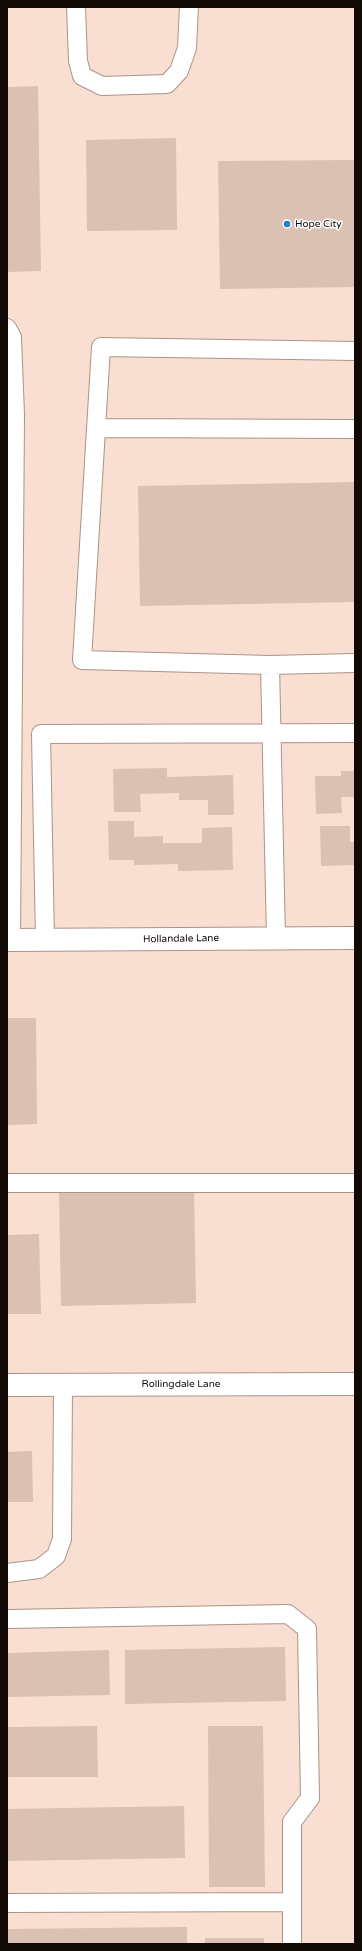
<!DOCTYPE html>
<html>
<head>
<meta charset="utf-8">
<style>
	body { margin:0 }
	#map { position:relative; width:362px; height:1951px; overflow:hidden; background:#f9dfd1; font-family:"Varela Round",sans-serif }
	canvas { display:block }
	.frame { position:absolute; inset:0; border:8px solid #110906; pointer-events:none }
</style>
</head>
<body>
<div id="map">
<canvas width="362" height="1951"></canvas>
<div class="frame"></div>
</div>
<script>
const context = document.querySelector('canvas').getContext('2d');
context.lineJoin = 'round';
function fill(path, color) { context.fillStyle = color; context.fill(path, 'evenodd'); }
const poly = rows => new Path2D(rows.map(r => 'M' + r).join(''));
function trace(path, color, width, dash) { context.strokeStyle = color; context.lineWidth = width; context.lineCap = dash ? 'butt' : 'round'; context.setLineDash(dash || []); context.stroke(path); }
function write(font, color, halo, rows, align = 'center') {
  context.font = font + ' "Varela Round",sans-serif'; context.lineWidth = 3; context.setLineDash([]); context.textBaseline = 'middle'; context.strokeStyle = halo; context.fillStyle = color; for (const [text, x, y, turn = 0] of rows) {
    context.save(); context.translate(x, y); context.rotate((+turn || 0) * Math.PI / 180); context.textAlign = isNaN(turn) ? turn : align; if (halo) context.strokeText(text, 0, 0); context.fillText(text, 0, 0); context.restore();
  }
}
const building = poly([
	[38,86,41,271,7,272,7,87],
	[176,138,177,230,87,231,86,140],
	[355,160,355,287,220,289,218,161],
	[355,482,355,602,140,606,138,486],
	[167,768,167,777,233,775,234,815,208,815,208,800,179,800,179,793,140,794,141,812,114,812,113,769],
	[341,771,355,771,355,797,341,797,342,813,316,814,315,776,341,776],
	[108,821,134,821,134,837,163,836,163,843,202,843,202,828,232,827,233,870,178,871,178,864,134,865,134,860,109,860],
	[320,826,350,826,350,842,355,842,355,865,321,866],
	[7,1018,36,1018,37,1124,7,1125],
	[194,1190,196,1303,61,1306,59,1192],
	[39,1234,41,1314,7,1314,7,1235],
	[32,1451,33,1502,7,1502,7,1452],
	[285,1647,286,1701,125,1704,125,1650],
	[109,1650,110,1695,7,1697,7,1653],
	[97,1726,98,1777,7,1777,7,1727],
	[208,1726,263,1726,265,1887,209,1887],
	[184,1806,185,1858,7,1861,7,1809],
	[187,1927,187,1944,7,1944,7,1929],
	[205,1938,264,1938,264,1944,205,1944]
]);
const service = poly([
	[76,7,78,61,82,76,102,86,167,84,179,71,187,48,189,7],
	[7,328,12,337,15,415,11,940],
	[355,351,101,347,82,660,270,665,355,663],
	[96,428,355,429],
	[270,665,276,938],
	[45,940,41,734,355,733],
	[7,1183,355,1183],
	[7,1573,39,1569,56,1556,62,1539,63,1385],
	[7,1619,288,1614,307,1629,310,1798,292,1822,292,1944],
	[7,1903,292,1902]
]);
const minor = poly([
	[7,940,355,938],
	[7,1385,355,1384]
]);
const markers = [
	[287,224,4,"#2081cd"]
];
const poiNames = [
	["Hope City",295,224]
];
const streetNames = [
	["Hollandale Lane",181,939,-1],
	["Rollingdale Lane",181,1384]
];
fill(building, '#dac1b3');
trace(service, '#ab9386', 20);
trace(minor, '#ab9386', 24);
trace(service, '#fff', 18);
trace(minor, '#fff', 22);
for (const [x, y, r, color] of markers) { const dot = new Path2D(); dot.arc(x, y, r, 0, 2 * Math.PI); context.fillStyle = color; context.fill(dot); trace(dot, '#fff', 1.5); }
write('10px', '#110906', '#fff', poiNames, 'left');
write('10px', '#110906', '#fff', streetNames);
</script>
</body>
</html>
